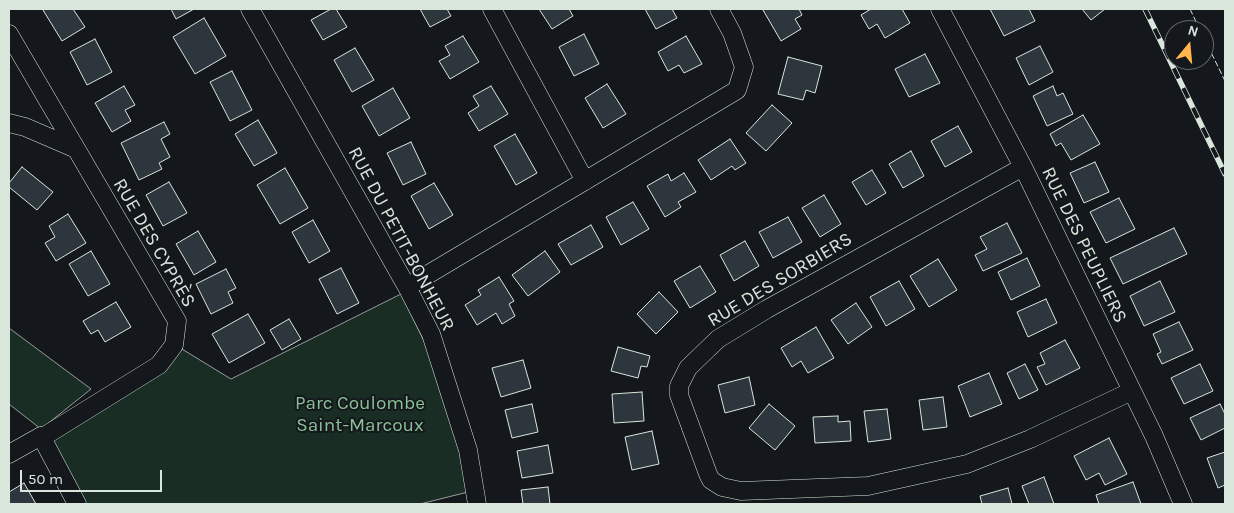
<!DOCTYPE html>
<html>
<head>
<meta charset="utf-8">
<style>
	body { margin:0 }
	#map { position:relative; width:1234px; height:513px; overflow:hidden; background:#14181c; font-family:Karla,sans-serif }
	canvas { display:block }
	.frame { position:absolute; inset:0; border:10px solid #d8e6dc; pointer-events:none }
	.north { position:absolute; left:1164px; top:20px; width:50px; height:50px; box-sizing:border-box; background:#14181c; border:1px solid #626a69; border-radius:50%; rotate:17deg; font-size:14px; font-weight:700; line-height:20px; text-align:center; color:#d8e6dc }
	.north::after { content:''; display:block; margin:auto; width:18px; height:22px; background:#ffb74d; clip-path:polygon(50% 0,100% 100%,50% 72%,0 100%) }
	.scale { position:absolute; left:20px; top:470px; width:142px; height:22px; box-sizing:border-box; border:2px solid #d8e6dc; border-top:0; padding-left:6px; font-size:15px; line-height:18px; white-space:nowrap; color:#d8e6dc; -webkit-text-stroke:4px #14181c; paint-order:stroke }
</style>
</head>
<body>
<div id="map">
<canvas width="1234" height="513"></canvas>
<div class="frame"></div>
<div class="north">N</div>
<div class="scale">50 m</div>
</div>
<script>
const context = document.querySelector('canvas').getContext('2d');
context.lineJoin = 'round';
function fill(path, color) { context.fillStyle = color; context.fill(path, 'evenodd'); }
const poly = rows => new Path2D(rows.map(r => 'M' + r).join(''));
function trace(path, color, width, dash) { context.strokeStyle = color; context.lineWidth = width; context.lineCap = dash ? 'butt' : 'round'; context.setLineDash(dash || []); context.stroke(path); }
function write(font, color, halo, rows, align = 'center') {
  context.font = font + ' Karla,sans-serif'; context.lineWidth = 4; context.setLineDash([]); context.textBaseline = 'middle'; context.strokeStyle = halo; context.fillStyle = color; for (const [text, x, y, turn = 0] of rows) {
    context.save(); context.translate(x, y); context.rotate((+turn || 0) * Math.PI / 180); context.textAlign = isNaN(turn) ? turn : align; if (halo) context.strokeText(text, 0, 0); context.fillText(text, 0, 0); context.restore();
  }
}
const green = poly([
	[401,294,447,388,472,491,420,504,78,504,43,437,177,346,231,379,401,294],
	[9,328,91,389,41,429,9,404,9,328]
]);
const building = poly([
	[45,9,73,9,85,27,62,41,43,10,45,9],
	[171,9,194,9,176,19,171,9],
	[331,9,336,9,347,27,323,40,311,20,331,9],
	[420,9,447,9,451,16,430,27,420,9],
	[539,9,569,9,573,16,552,29,539,9],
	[645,9,672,9,677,18,656,29,645,9],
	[765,9,799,9,802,15,795,19,801,29,781,41,763,10,765,9],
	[871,9,902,9,910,23,885,38,877,24,869,29,861,15,871,9],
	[990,9,1029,9,1035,21,1004,36,990,9],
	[1082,9,1105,9,1091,20,1082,9],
	[204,18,226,56,195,74,173,37,204,18],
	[584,34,599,64,574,76,559,47,584,34],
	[463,36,479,62,450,79,439,61,450,55,445,46,463,36],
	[686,36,702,64,684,73,679,65,668,71,658,52,686,36],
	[95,39,112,72,87,85,70,52,95,39],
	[1040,46,1053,72,1029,85,1016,58,1040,46],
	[355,48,374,80,352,92,334,60,355,48],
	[925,54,940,83,909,97,895,69,925,54],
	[788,57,822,66,815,93,806,90,803,100,778,94,788,57],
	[232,71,252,110,230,121,210,82,232,71],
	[607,84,626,114,603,128,585,98,607,84],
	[124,86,135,105,125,110,131,121,112,132,95,103,124,86],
	[491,86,508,114,479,131,468,113,479,106,473,96,491,86],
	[1053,86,1057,96,1063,93,1073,114,1047,126,1033,96,1053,86],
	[393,88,410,118,379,136,362,106,393,88],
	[772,105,792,123,766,151,746,133,772,105],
	[1083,115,1100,144,1071,160,1061,143,1056,146,1050,134,1083,115],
	[258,120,277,153,254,166,235,134,258,120],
	[164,122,170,134,161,139,170,157,159,163,162,169,139,180,121,143,164,122],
	[958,126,972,152,945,167,931,141,958,126],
	[515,134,537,173,516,185,494,146,515,134],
	[730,139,746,163,735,170,732,166,711,180,698,160,730,139],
	[411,142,426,174,403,185,387,153,411,142],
	[911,151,924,176,903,188,889,164,911,151],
	[1095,162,1109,192,1084,203,1070,173,1095,162],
	[22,167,53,192,37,210,9,187,9,183,22,167],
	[285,168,308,208,280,224,257,185,285,168],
	[872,170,886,193,866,205,852,182,872,170],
	[684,173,696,192,678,202,681,207,665,217,647,186,668,174,671,181,684,173],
	[169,182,187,213,163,226,146,195,169,182],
	[434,183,453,215,429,229,411,196,434,183],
	[824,195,841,224,820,237,802,208,824,195],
	[1119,198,1135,229,1106,243,1090,212,1119,198],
	[633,202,649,229,621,245,606,217,633,202],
	[68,214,86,243,56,261,45,243,55,237,49,226,68,214],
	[788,217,802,242,773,258,759,232,788,217],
	[313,220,330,251,309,263,292,232,313,220],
	[1007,223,1022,253,983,271,975,255,987,249,980,237,1007,223],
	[591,225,603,247,571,265,558,244,591,225],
	[1174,228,1187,254,1123,284,1110,258,1174,228],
	[198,231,216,262,194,275,176,244,198,231],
	[745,241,759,266,734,281,720,255,745,241],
	[91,251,110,284,88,296,69,264,91,251],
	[545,251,560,272,528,296,512,275,545,251],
	[1027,258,1040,286,1011,300,998,272,1027,258],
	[938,259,957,290,929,307,910,276,938,259],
	[700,266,716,292,690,308,674,281,700,266],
	[341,268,359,303,337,314,319,279,341,268],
	[226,269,236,288,228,292,233,303,211,314,196,284,226,269],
	[499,277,514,301,509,304,515,316,502,324,496,313,477,325,465,305,481,295,478,290,499,277],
	[899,281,915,309,886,326,870,297,899,281],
	[1160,281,1175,312,1144,326,1130,296,1160,281],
	[659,292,678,312,656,334,637,314,659,292],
	[1046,299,1057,323,1028,337,1017,312,1046,299],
	[116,302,131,327,105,342,98,330,91,334,83,321,116,302],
	[856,303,872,327,848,344,831,320,856,303],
	[248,314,265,343,229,363,212,334,248,314],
	[289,319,301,339,282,350,270,330,289,319],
	[1179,322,1193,350,1162,364,1157,354,1161,352,1153,334,1179,322],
	[816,327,834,358,808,373,801,361,792,367,781,348,816,327],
	[1065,340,1080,368,1046,385,1037,367,1045,364,1040,353,1065,340],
	[618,347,650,356,647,367,641,366,638,378,611,371,618,347],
	[523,360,531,388,501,397,492,368,523,360],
	[1025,364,1038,390,1019,399,1007,373,1025,364],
	[1200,364,1213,391,1184,404,1171,378,1200,364],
	[989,373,1002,404,970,417,958,386,989,373],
	[749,377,755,405,725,413,718,385,749,377],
	[642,392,644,421,614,423,612,394,642,392],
	[943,397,947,427,923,430,919,400,943,397],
	[532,404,538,432,512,438,505,410,532,404],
	[769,404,795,426,775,450,749,428,769,404],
	[1220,404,1225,414,1225,428,1201,440,1190,418,1220,404],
	[887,409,891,439,868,442,864,411,887,409],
	[838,416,838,422,850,421,851,441,815,443,813,417,838,416],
	[652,431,659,464,632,470,625,437,652,431],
	[1109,438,1127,474,1105,485,1099,473,1086,480,1074,456,1109,438],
	[548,445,553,473,522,478,517,451,548,445],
	[1225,452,1225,485,1218,488,1207,458,1225,452],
	[1044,477,1054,504,1029,504,1022,486,1044,477],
	[1133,482,1141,504,1099,504,1096,495,1133,482],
	[24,483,36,504,9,504,9,492,24,483],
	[548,487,550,504,523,504,521,490,548,487],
	[1008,488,1012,504,982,504,980,496,1008,488]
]);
const minor = poly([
	[250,9,407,287,431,334,468,450,477,504],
	[492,9,585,181],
	[940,9,1023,167,1154,436,1183,504],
	[9,34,177,321,174,345,159,365,43,437,41,436,9,454],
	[9,123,25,127,74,148],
	[1023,167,767,309,718,339,688,368,679,386,679,395,708,474,711,480,722,487,741,491,868,486,967,464,1030,439,1132,391],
	[407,287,737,90,744,67,732,33,719,9],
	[41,436,77,504]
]);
const rail = poly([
	[1145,9,1225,174]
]);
const fence = poly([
	[1190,9,1200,30],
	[1204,38,1225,81]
]);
const streetNames = [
	["RUE DU PETIT-BONHEUR",401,239,62],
	["RUE DES CYPRÈS",154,243,60],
	["RUE DES PEUPLIERS",1084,245,64],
	["RUE DES SORBIERS",780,280,-31]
];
const parkNames = [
	["Parc Coulombe",360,404],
	["Saint-Marcoux",360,426]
];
fill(green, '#1a2d24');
trace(green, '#939e99', 1);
fill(building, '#2c363c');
trace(building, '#d8e6dc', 1);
trace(minor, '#d8e6dc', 19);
trace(minor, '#14181c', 18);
trace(rail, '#d8e6dc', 5.5);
trace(rail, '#14181c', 4, [11]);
trace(fence, '#d8e6dc', 1, [6, 2.5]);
write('19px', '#d8e6dc', '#14181c', streetNames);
write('19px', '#8ac095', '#14181c', parkNames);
</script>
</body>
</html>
